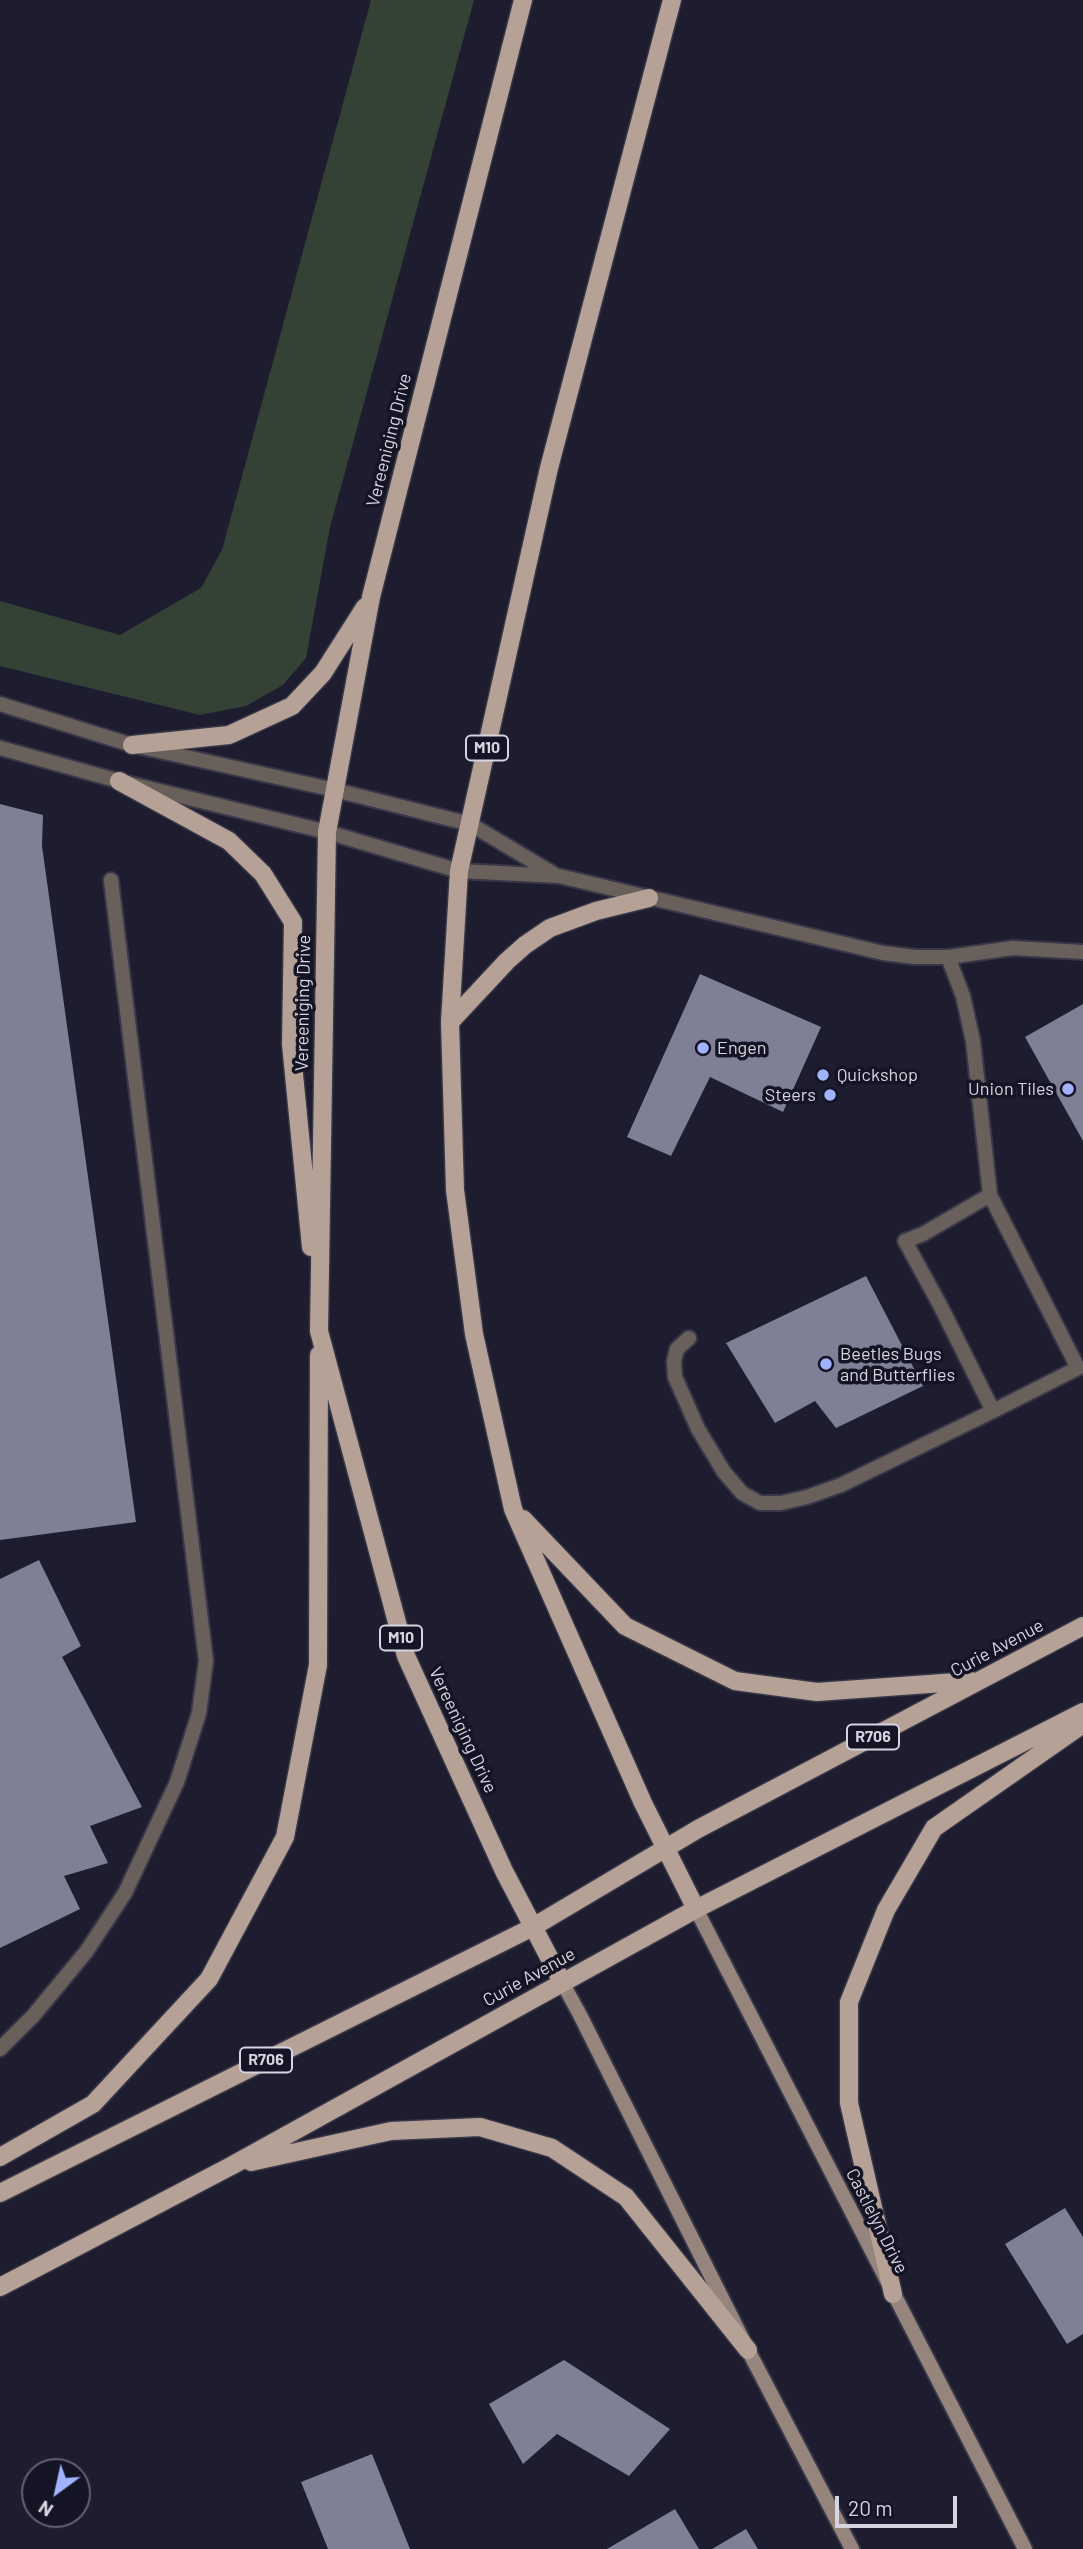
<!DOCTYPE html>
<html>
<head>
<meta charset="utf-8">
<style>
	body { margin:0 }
	#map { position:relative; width:1083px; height:2549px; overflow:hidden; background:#1e1d2f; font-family:Barlow,sans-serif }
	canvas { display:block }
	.north { position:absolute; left:21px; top:2458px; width:70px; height:70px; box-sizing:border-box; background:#151425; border:2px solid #626170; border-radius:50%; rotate:213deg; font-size:19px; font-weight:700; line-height:28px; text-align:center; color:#d5d5e1 }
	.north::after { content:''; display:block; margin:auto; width:24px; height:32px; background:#a1b3fd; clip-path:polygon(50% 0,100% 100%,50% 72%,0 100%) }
	.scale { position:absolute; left:835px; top:2496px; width:122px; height:32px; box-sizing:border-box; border:4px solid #d5d5e1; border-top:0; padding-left:9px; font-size:21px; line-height:24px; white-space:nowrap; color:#d5d5e1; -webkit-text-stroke:5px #151425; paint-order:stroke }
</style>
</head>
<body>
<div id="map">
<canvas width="1083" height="2549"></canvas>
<div class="north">N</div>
<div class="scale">20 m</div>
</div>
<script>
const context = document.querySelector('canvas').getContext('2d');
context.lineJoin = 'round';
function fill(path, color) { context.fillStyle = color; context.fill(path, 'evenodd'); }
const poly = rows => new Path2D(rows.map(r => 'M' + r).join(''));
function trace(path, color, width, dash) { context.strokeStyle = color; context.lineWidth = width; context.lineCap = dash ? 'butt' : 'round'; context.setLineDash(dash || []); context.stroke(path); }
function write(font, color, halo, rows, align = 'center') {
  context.font = font + ' Barlow,sans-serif'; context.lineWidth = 7; context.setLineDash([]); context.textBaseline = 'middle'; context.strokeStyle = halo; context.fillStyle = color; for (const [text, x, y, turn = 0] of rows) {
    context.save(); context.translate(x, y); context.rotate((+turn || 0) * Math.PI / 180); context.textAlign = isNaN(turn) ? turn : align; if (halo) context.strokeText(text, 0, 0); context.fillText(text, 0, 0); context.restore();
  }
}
const green = poly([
	[371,0,474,0,330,527,306,658,283,685,246,706,200,715,0,666,0,601,120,635,201,588,222,550]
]);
const building = poly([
	[0,804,43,815,42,846,136,1522,0,1540],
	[700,974,821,1027,783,1112,710,1077,671,1156,627,1137],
	[1083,1004,1083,1141,1025,1037],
	[866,1276,923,1386,836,1428,815,1401,775,1423,726,1343],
	[39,1560,81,1646,62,1657,142,1807,90,1826,108,1863,64,1876,80,1909,0,1948,0,1579],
	[1065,2208,1083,2237,1083,2334,1067,2344,1005,2244],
	[564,2360,670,2429,629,2476,557,2434,523,2464,489,2404],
	[372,2454,410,2549,328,2549,301,2482],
	[675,2509,699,2549,607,2549],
	[746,2529,758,2549,712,2549]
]);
const lane = poly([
	[0,704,132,745,335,790,470,824,554,874],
	[0,748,119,781,327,832,459,871,559,876,883,953,915,957,948,957,1013,948,1083,952],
	[948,957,963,996,973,1041,990,1195],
	[689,1338,677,1349,674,1361,675,1377,698,1429,724,1472,742,1493,760,1503,781,1503,807,1497,841,1485,993,1411,1078,1368,990,1195,923,1234,905,1241,940,1305,993,1411],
	[0,2049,33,2016,86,1952,125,1893,177,1782,199,1713,206,1661,111,880]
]);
const secondary = poly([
	[696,1909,1025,2549],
	[562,1982,580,2015,748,2350,852,2549]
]);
const primary = poly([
	[523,0,371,597,327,832,319,1331,406,1656,504,1871,562,1982],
	[672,0,549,468,459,871,450,1022,455,1190,474,1334,513,1509,643,1803,696,1909],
	[132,745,229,735,292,706,323,673,365,607],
	[119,781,229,841,263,874,293,922,291,1044,311,1247],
	[450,1022,507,961,525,945,550,928,596,911,649,898],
	[523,1519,625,1626,735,1681,817,1692,971,1681],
	[0,2157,93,2104,209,1979,285,1837,318,1665,319,1355],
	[251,2162,391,2131,480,2127,552,2148,626,2197,748,2350],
	[0,2193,533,1927,698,1829,1083,1626],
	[0,2287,231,2166,696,1909,1083,1712],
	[893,2294,849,2103,849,2002,886,1910,934,1828,1083,1724]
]);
const markers = [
	[703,1048,7,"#a1b3fd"],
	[823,1075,7,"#a1b3fd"],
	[1068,1089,7,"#a1b3fd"],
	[830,1095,7,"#a1b3fd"],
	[826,1364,7,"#a1b3fd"]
];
const shields = [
	[487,748,42],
	[401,1638,42],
	[873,1737,52],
	[266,2060,52]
];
const shieldNames = [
	["M10",487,748],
	["M10",401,1638],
	["R706",873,1737],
	["R706",266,2060]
];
const streetNames = [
	["Vereeniging Drive",389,440,-76],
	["Vereeniging Drive",303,1003,-89],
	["Curie Avenue",997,1648,-28],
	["Vereeniging Drive",463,1730,65],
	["Curie Avenue",529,1977,-29],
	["Castlelyn Drive",877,2221,63]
];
const poiNames = [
	["Engen",717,1048],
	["Quickshop",837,1075],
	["Union Tiles",1054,1089,"right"],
	["Steers",816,1095,"right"],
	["Beetles Bugs",840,1354],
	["and Butterflies",840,1375]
];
fill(green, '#344236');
fill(building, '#7f7f95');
trace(lane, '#383748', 18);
trace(secondary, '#383748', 18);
trace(primary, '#383748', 21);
trace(lane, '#6a605b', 14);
trace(secondary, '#95857d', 14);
trace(primary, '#b6a197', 18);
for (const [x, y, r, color] of markers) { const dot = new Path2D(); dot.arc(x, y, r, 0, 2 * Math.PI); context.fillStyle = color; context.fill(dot); trace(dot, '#151425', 2.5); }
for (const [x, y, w] of shields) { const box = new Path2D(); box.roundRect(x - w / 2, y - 12.5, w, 25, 5); context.fillStyle = '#151425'; context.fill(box); trace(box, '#d5d5e1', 2); }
write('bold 16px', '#d5d5e1', null, shieldNames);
write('18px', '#d5d5e1', '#151425', streetNames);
write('18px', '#d5d5e1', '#151425', poiNames, 'left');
</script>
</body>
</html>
